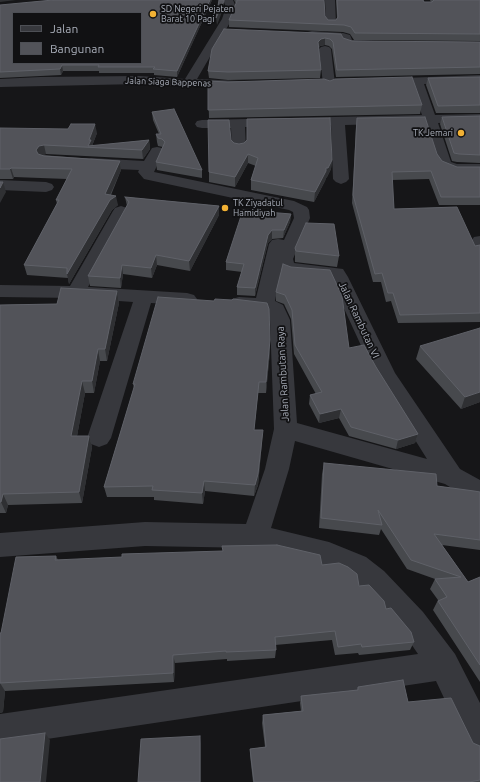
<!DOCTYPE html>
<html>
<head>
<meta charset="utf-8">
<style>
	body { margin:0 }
	#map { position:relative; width:480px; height:782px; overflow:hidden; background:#161618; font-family:Ubuntu,sans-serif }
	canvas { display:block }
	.legend { position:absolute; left:12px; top:12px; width:130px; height:52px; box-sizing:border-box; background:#111113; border:1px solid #4d4f55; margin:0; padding:5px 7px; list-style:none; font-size:12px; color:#a8adb8 }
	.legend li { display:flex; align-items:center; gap:8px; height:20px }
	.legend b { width:20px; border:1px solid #4d4f55 }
</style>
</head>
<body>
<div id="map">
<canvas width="480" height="782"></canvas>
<ul class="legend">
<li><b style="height:5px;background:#37383d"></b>Jalan</li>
<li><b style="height:11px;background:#525359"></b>Bangunan</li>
</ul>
</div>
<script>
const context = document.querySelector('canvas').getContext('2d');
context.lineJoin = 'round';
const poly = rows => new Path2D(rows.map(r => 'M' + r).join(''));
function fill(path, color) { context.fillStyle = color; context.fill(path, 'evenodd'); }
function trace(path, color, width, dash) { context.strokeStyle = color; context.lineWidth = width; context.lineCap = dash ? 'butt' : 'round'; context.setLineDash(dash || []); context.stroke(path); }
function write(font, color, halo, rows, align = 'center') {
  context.font = font + ' Ubuntu,sans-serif'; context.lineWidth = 3.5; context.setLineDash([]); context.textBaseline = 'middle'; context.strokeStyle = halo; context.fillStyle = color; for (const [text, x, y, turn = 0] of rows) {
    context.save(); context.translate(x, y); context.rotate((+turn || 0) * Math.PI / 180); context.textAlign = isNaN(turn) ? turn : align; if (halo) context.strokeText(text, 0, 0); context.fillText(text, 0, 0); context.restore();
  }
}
const minor = poly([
	[223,0,233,0,236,7,232,19,197,79,239,81,243,82,245,85,243,88,239,89,139,84,0,87,0,79,40,77,139,76,185,79,222,19,226,7,223,0],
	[325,0,335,0,336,23,335,25,327,25,326,23,325,0],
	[312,31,343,33,350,35,352,40,374,41,378,42,380,44,378,46,374,47,349,46,343,44,341,39,308,36,306,34,308,32,312,31],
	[325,46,329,47,331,49,335,84,333,87,329,88,325,87,323,84,319,49,321,47,325,46],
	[480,75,480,83,424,84,435,115,480,114,480,122,438,123,451,162,457,164,480,164,480,174,455,174,441,168,437,162,424,123,345,125,349,179,346,182,341,184,336,182,333,179,331,125,245,127,246,148,244,151,239,152,234,151,232,148,231,128,202,128,197,127,195,124,197,121,202,120,422,115,412,85,383,86,379,85,377,82,379,79,480,75],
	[157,147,162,148,164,151,154,172,294,201,307,207,309,210,310,218,293,259,294,263,343,269,348,277,395,373,460,469,480,480,480,503,471,500,445,484,295,441,289,469,271,528,329,542,366,557,384,571,423,612,455,654,480,703,480,753,468,749,436,681,0,746,0,714,418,654,403,632,364,589,346,575,313,561,255,548,145,546,0,557,0,533,145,522,246,524,265,469,274,429,270,320,266,312,239,309,232,307,229,303,232,299,239,297,256,298,269,244,272,240,278,239,284,240,294,218,293,212,289,210,144,179,138,172,139,170,91,168,86,166,83,163,86,160,91,158,144,161,152,148,157,147],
	[281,271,290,275,330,278,375,376,427,459,297,423,290,320,283,305,275,301,281,271],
	[0,180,46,182,52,184,54,187,52,190,46,192,0,190,0,180],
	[121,206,127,208,129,211,88,287,187,293,194,295,197,299,194,303,187,305,151,303,111,438,107,444,99,447,91,444,87,438,133,302,76,298,0,297,0,285,70,286,113,211,115,208,121,206],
	[480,236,480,252,474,251,471,247,471,241,474,237,480,236]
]);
const wall = poly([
	[212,0,177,77,154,75,154,73,99,73,99,71,63,71,61,75,0,78,0,5],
	[234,0,324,0,325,16,328,20,336,20,337,18,336,0,423,0,424,2,431,2,430,0,480,0,480,41,354,40,350,34,343,32,229,27,229,20,236,4],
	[224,29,343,38,352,41,480,42,480,74,336,77,332,49,329,46,325,45,320,46,319,48,321,70,320,78,228,80,209,78,208,71],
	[480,77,480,113,436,113,426,85,428,78],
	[208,81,228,82,422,105,420,114,209,118],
	[152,112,202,170,202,178,157,170,156,162,163,147,158,146,157,142,156,134,159,134,153,120],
	[480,116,480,163,457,162,452,161,440,124,442,117],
	[357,118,437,154,442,161,457,167,480,167,480,205,439,205,429,179,392,180,394,209,475,246,480,245,480,322,398,323,391,301,386,302,381,282,373,282,352,203,356,126],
	[247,119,332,160,331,169,327,177,326,178,325,181,314,202,251,190,251,180,256,166,248,163,235,187,209,182,209,172,231,140,234,143,239,144,244,143,247,140],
	[0,128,97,133,92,146,149,140,150,149,143,159,46,154,42,155,120,161,121,170,111,195,118,205,112,210,69,284,68,278,27,275,24,265,57,204,56,200,67,179,14,177,13,179,0,179],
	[125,197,219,206,219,215,190,271,157,265,152,278,123,274,121,288,90,286,88,276,127,206],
	[291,214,290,222,283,238,272,239,268,243,255,296,237,295,237,287,242,272,226,270,226,262],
	[295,248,339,256,337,267,295,262],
	[283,264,349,348,376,367,418,434,415,443,396,449,349,436,339,418,319,423,309,404,310,395,316,394,294,354,291,319,284,304,276,301,276,292],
	[117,291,119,303,107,361,100,361,94,393,85,393,77,436,89,436,92,447,82,503,8,505,6,513,0,513,0,305,57,304],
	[420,346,480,402,461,409,416,359],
	[270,351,266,393,258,393,254,430,262,442,258,485,254,496,205,491,203,504,154,500,154,497,107,497,104,487,134,388,133,384],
	[324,463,437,486,480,492,480,550,442,545,468,582,480,577,480,682,433,610,438,600,430,589,435,579,407,569,381,529,379,535,319,528,322,474],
	[56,556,58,560,322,565,359,586,386,609,414,642,410,650,359,655,358,653,335,655,332,640,275,645,276,650,275,658,227,661,227,659,175,663,174,682,5,691,3,712,0,713,0,633,1,633],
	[358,687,408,702,473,743,480,746,480,782,253,782,250,755,250,749,265,747,262,723,263,715,301,711,300,703,301,696,357,690]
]);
const shadedWall = poly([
	[0,0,16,0,0,2],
	[210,0,212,0,177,77,177,71],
	[224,1,224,7,217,25,216,18],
	[325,38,325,45,320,46,318,49,318,42,321,39],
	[62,65,63,71,61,75,60,69],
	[95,124,97,133,92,146,88,146,89,140],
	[149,140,150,149,143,159,142,150],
	[44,145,46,154,41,156,38,159,36,150,39,146],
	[248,154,248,163,235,187,235,177],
	[332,160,331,169,327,177,326,178,325,181,314,202,315,192,326,168],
	[120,161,121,170,106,204,105,194],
	[11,168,14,177,13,179,10,169],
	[3,182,6,192,0,203,0,188],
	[116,196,118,205,112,210,69,284,67,274,110,200],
	[219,206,219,215,190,271,189,261],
	[291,214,290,222,283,238,284,230],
	[272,230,272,239,268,243,255,296,255,288,268,235],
	[156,255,157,265,152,278,151,268],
	[122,265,123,274,121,288,120,278],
	[117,291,119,303,107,361,105,349],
	[270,340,270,351,266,393,266,382],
	[98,349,100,361,94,393,92,381],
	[82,381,85,393,75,447,71,436],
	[480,392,480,402,461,409,465,397],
	[341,409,339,418,319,423,320,414],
	[263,430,262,442,258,485,254,496,255,485],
	[418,434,415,443,396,449,398,440],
	[89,436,92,447,82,503,79,492],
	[204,481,205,491,203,504,202,493],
	[3,494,8,505,6,513,1,502],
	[173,655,175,663,174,682,173,673],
	[0,683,5,691,3,712,0,713],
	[45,733,50,740,46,782,40,782],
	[200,736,201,743,201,782,200,782]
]);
const building = poly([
	[53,0,210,0,177,71,153,69,155,67,98,67,99,65,62,65,60,69,0,72,0,5,53,0],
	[13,13,141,13,141,63,13,63,13,13],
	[219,0,224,0,224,1,216,18,219,0],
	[237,0,324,0,325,16,328,20,336,20,338,17,337,0,423,0,424,2,432,2,434,0,480,0,480,34,355,33,351,27,344,25,229,20,237,1,237,0],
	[224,29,341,34,343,38,352,41,480,42,480,67,337,70,333,42,330,39,325,38,321,39,318,42,321,70,228,72,208,71,212,49,224,29],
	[412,77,422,105,208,110,208,81,228,82,324,79,330,81,335,79,412,77],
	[480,77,480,105,438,106,428,78,480,77],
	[174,109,202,170,156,162,165,142,162,139,158,138,156,134,161,134,152,112,174,109],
	[480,116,480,155,459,154,454,153,442,117,480,116],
	[425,117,437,154,442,161,457,167,480,167,480,197,441,197,431,171,392,172,394,209,457,207,475,246,480,245,480,313,400,315,393,293,388,293,382,273,375,274,353,195,357,118,425,117],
	[330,118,332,160,328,168,326,168,326,171,315,192,251,180,258,158,248,154,235,177,209,172,208,120,229,120,231,140,234,143,239,144,244,143,247,140,247,119,330,118],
	[71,124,95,124,89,140,91,140,88,146,149,140,142,150,44,145,39,146,36,150,38,154,44,156,120,161,105,194,116,196,110,200,67,274,67,268,24,265,59,200,56,200,72,169,11,168,10,169,0,169,0,128,68,129,71,124],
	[0,182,3,182,0,188,0,182],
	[125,197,219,206,189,261,156,255,151,268,122,265,120,278,88,276,129,202,125,197],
	[243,210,291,214,284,230,272,230,268,235,255,288,237,287,244,264,226,262,243,210],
	[306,223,334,224,339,256,296,251,295,248,306,223],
	[283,264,291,267,330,270,342,296,349,348,364,345,376,367,418,434,398,440,351,427,341,409,320,414,310,395,322,392,295,345,292,310,285,295,276,292,283,264],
	[61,288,117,291,105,349,98,349,92,381,82,381,71,436,89,436,79,492,3,494,1,502,0,502,0,305,57,304,61,288],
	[158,297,214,301,215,299,232,300,233,299,267,303,269,309,270,340,266,382,259,382,254,430,263,430,258,474,255,485,204,481,202,493,152,490,153,486,104,487,135,384,133,384,158,297],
	[480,328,480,392,465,397,420,346,480,328],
	[324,463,436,474,437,486,474,491,480,492,480,540,434,534,468,582,480,577,480,665,438,601,447,597,435,579,461,577,411,560,378,510,382,525,321,518,324,463],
	[277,545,320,555,322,565,339,563,348,567,357,574,359,586,369,585,384,601,386,609,391,608,411,632,414,642,362,647,361,644,338,647,335,631,275,637,276,650,226,652,226,651,173,655,173,673,0,683,0,633,1,633,16,557,56,556,55,560,122,557,122,554,223,551,222,546,277,545],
	[403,680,408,702,451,698,473,743,480,746,480,780,469,782,254,782,250,749,266,747,263,715,303,711,301,696,358,690,358,687,403,680],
	[45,733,40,782,0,782,0,739,45,733],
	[200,736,200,782,138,782,141,739,200,736]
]);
const markers = [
	[153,14,4,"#f2b134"],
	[461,133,4,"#f2b134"],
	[225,208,4,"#f2b134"]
];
const farPoinames = [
	["SD Negeri Pejaten",161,9],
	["Barat 10 Pagi",161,19],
	["TK Jemari",453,133,"right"],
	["TK Ziyadatul",233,203],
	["Hamidiyah",233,213]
];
const farStreetnames = [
	["Jalan Siaga Bappenas",168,82,2]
];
const streetNames = [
	["Jalan Rambutan VI",359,320,65],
	["Jalan Rambutan Raya",283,374,-93]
];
fill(minor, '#37383d');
fill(wall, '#47494d');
fill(shadedWall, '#2f3033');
fill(building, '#525359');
trace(building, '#5f6168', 1);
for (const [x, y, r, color] of markers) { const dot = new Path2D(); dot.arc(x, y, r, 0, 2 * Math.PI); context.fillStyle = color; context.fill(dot); trace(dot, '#111113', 1.5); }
write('9px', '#a8adb8', '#111113', farPoinames, 'left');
write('9px', '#a8adb8', '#111113', farStreetnames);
write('10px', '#a8adb8', '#111113', streetNames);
</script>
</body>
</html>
